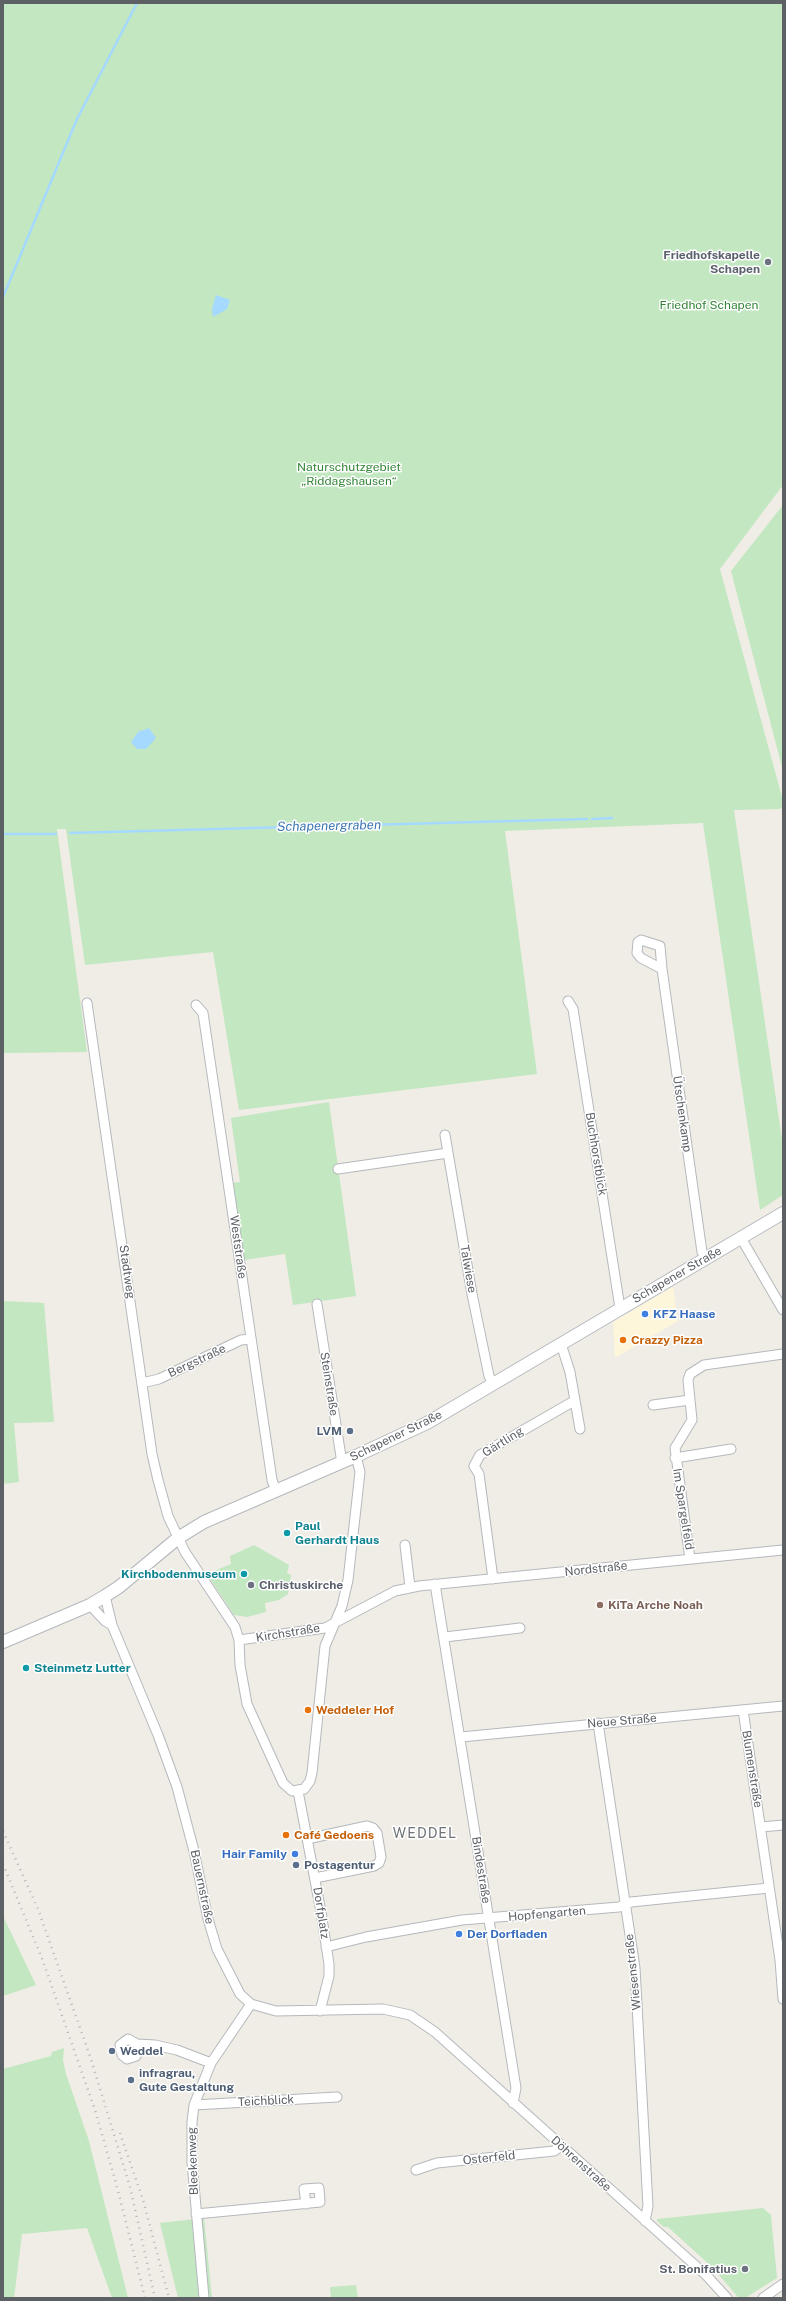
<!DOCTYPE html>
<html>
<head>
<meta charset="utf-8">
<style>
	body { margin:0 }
	#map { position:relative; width:786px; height:2301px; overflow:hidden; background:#efede5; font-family:"Public Sans",sans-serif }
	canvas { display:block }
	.frame { position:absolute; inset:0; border:4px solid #5d6166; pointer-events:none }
</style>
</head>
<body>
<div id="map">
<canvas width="786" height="2301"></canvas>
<div class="frame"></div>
</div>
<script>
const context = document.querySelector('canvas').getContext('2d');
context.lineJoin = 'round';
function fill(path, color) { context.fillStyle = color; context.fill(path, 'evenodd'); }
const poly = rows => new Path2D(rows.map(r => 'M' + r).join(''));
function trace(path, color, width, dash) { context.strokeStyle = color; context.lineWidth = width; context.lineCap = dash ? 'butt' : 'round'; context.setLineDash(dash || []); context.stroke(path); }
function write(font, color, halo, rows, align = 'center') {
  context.font = font + ' "Public Sans",sans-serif'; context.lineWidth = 3; context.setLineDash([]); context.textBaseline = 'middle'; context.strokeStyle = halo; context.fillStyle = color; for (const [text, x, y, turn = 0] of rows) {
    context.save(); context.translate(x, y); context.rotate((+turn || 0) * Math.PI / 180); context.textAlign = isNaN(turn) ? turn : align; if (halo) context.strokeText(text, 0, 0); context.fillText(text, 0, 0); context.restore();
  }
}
const commercial = poly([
	[673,1287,678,1321,615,1358,613,1322]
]);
const green = poly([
	[3,3,783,3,783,485,720,569,783,801,783,807,780,809,734,810,783,1147,783,1195,760,1210,703,823,505,831,537,1074,239,1110,213,952,85,965,66,829,57,829,87,1052,3,1053],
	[783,505,783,771,731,571],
	[329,1102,356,1296,293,1305,285,1254,244,1260,232,1183,240,1182,231,1118],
	[3,1301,44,1303,54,1422,14,1423,19,1482,3,1484],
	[254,1545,289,1565,287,1573,291,1575,288,1594,279,1600,265,1603,266,1612,247,1617,234,1615,207,1574,231,1564,230,1556],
	[3,1916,36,1985,3,1996],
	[64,2048,63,2060,66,2074,89,2141,128,2298,112,2298,87,2228,22,2234,14,2298,3,2298,3,2069,51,2056,52,2052],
	[763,2208,771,2215,777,2278,745,2298,738,2297,712,2267,668,2227,664,2227,657,2221,657,2219],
	[204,2218,212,2298,178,2298,160,2223],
	[356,2285,358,2298,331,2298,330,2287]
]);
const water = poly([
	[216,295,230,300,227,309,213,317,212,309],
	[149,728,156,738,146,749,137,749,131,742,138,732]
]);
const stream = poly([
	[3,297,77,119,137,3],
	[592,819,612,818],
	[70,833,587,819],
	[3,834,56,834]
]);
const street = poly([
	[662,969,660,946,641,940,638,942,637,953,641,958,662,969,702,1252,707,1258],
	[568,1001,573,1009,620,1308],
	[87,1003,152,1454,158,1480,168,1516,185,1552,235,1627,239,1640,240,1665,247,1704,283,1783,292,1791,304,1789,310,1781,312,1773,325,1646,342,1606,348,1580,360,1472,356,1456],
	[196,1005,203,1013,272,1480,276,1491],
	[445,1135,472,1294,489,1376,493,1384],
	[338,1169,448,1153],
	[741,1238,783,1310],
	[317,1304,342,1463],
	[561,1344,570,1372,580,1429],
	[142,1383,159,1379,241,1340,251,1339],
	[653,1405,690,1400],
	[675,1458,731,1449],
	[405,1545,410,1587],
	[690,1559,675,1448,692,1420,688,1380,690,1374,704,1365,783,1354],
	[493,1579,479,1474,474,1466,480,1455,574,1401],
	[435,1584,516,2088,513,2103],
	[105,1596,112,1625,158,1735,177,1787,194,1851,208,1919,217,1949,240,1994,251,2004,276,2011,383,2009,410,2015,435,2032,706,2275,727,2298],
	[90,1605,105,1621,112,1625],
	[445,1637,520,1628],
	[239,1640,325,1628,395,1591,419,1586,783,1550],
	[743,1710,780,1960,783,1999],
	[598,1723,635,1968,648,2206,645,2221],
	[461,1737,783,1706],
	[298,1791,321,1912,329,1964,329,1976,320,2011],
	[761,1827,783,1825],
	[307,1839,367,1826,373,1828,377,1833,381,1857,379,1863,374,1866,315,1878],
	[326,1947,366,1937,462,1920,619,1907,631,1902,769,1888],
	[137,2044,139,2049,136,2056,127,2059,122,2055,120,2045,128,2039,137,2044,155,2045,177,2050,211,2063],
	[194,2105,337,2097],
	[416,2170,437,2163,554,2151,561,2146],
	[196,2214,280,2206,320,2202,319,2188,304,2189,306,2204],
	[204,2298,192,2162,192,2122,194,2105,211,2063,251,2004],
	[763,2298,783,2284]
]);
const secondary = poly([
	[3,1642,90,1605,105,1596,119,1587,178,1538,204,1522,356,1456,427,1423,783,1213]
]);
const rail = poly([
	[3,1831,38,1909,91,2059,130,2187,155,2298],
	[3,1864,43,1961,95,2110,116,2183,145,2298],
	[120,2133,143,2200,169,2298]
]);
const markers = [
	[768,262,4,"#6b7280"],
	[645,1314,4,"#3f7fe0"],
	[623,1340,4,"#e8710a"],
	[350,1431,4,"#5c6f8a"],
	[287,1533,4,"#0f9aa8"],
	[244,1574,4,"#0f9aa8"],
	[251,1585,4,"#6b7280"],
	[600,1605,4,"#8d6e63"],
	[26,1668,4,"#0f9aa8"],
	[308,1710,4,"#e8710a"],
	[286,1835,4,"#e8710a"],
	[295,1854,4,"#3f7fe0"],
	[296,1865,4,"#5c6f8a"],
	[459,1934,4,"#3f7fe0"],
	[112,2051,4,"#5c6f8a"],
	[131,2080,4,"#5c6f8a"],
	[745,2269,4,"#6b7280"]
];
const worshipNames = [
	["Friedhofskapelle",760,255],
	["Schapen",760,269],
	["Christuskirche",259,1585,"left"],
	["St. Bonifatius",737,2269]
];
const parkNames = [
	["Friedhof Schapen",709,305],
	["Naturschutzgebiet",349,467],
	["„Riddagshausen“",349,481]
];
const streetNames = [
	["Ütschenkamp",682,1114,82],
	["Buchhorstblick",596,1154,81],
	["Weststraße",238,1247,82],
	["Talwiese",468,1269,80],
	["Stadtweg",127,1272,82],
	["Schapener Straße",677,1275,-30],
	["Bergstraße",197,1361,-25],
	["Steinstraße",329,1384,81],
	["Schapener Straße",396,1436,-26],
	["Gärtling",503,1442,-32],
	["Im Spargelfeld",683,1509,81],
	["Nordstraße",596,1569,-6],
	["Kirchstraße",288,1633,-9],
	["Neue Straße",622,1721,-5],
	["Blumenstraße",752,1769,81],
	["Bindestraße",481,1870,81],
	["Bauernstraße",202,1887,78],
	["Dorfplatz",321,1913,81],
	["Hopfengarten",547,1914,-5],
	["Wiesenstraße",633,1972,-96],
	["Teichblick",266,2101,-3],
	["Osterfeld",489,2158,-6],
	["Bleekenweg",193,2161,-92],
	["Döhrenstraße",581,2164,42]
];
const shopNames = [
	["KFZ Haase",653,1314],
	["Hair Family",287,1854,"right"],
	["Der Dorfladen",467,1934]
];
const foodNames = [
	["Crazzy Pizza",631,1340],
	["Weddeler Hof",316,1710],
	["Café Gedoens",294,1835]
];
const serviceNames = [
	["LVM",342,1431,"right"],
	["Postagentur",304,1865],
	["Weddel",120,2051],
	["infragrau,",139,2073],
	["Gute Gestaltung",139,2087]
];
const cultureNames = [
	["Paul",295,1526],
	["Gerhardt Haus",295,1540],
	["Kirchbodenmuseum",236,1574,"right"],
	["Steinmetz Lutter",34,1668]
];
const educationNames = [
	["KiTa Arche Noah",608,1605]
];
const waterNames = [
	["Schapenergraben",329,826,-1]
];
const quarterNames = [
	["WEDDEL",425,1834]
];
fill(commercial, '#fef6db');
fill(green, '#c2e7c1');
fill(water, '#a5d9ff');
trace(stream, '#a5d9ff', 2.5);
trace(street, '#b5b8bc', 11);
trace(secondary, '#b4b8bd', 14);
trace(street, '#fff', 9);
trace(secondary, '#fff', 12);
trace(rail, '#b4b5b6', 2.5, [1, 5]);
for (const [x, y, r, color] of markers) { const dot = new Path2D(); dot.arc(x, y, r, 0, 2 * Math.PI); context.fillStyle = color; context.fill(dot); trace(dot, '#fff', 1.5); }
write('bold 12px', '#5b616d', '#fff', worshipNames, 'right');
write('12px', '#348537', '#fff', parkNames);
write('12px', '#5d6166', '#fff', streetNames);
write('bold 12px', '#366cbe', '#fff', shopNames, 'left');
write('bold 12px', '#c56008', '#fff', foodNames, 'left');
write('bold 12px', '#4e5e75', '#fff', serviceNames, 'left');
write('bold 12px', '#0d838f', '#fff', cultureNames, 'left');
write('bold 12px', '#785e54', '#fff', educationNames, 'left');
write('italic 13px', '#4078b3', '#fff', waterNames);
context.letterSpacing = '1px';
write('14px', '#6e7378', '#fff', quarterNames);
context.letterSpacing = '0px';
</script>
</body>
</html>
